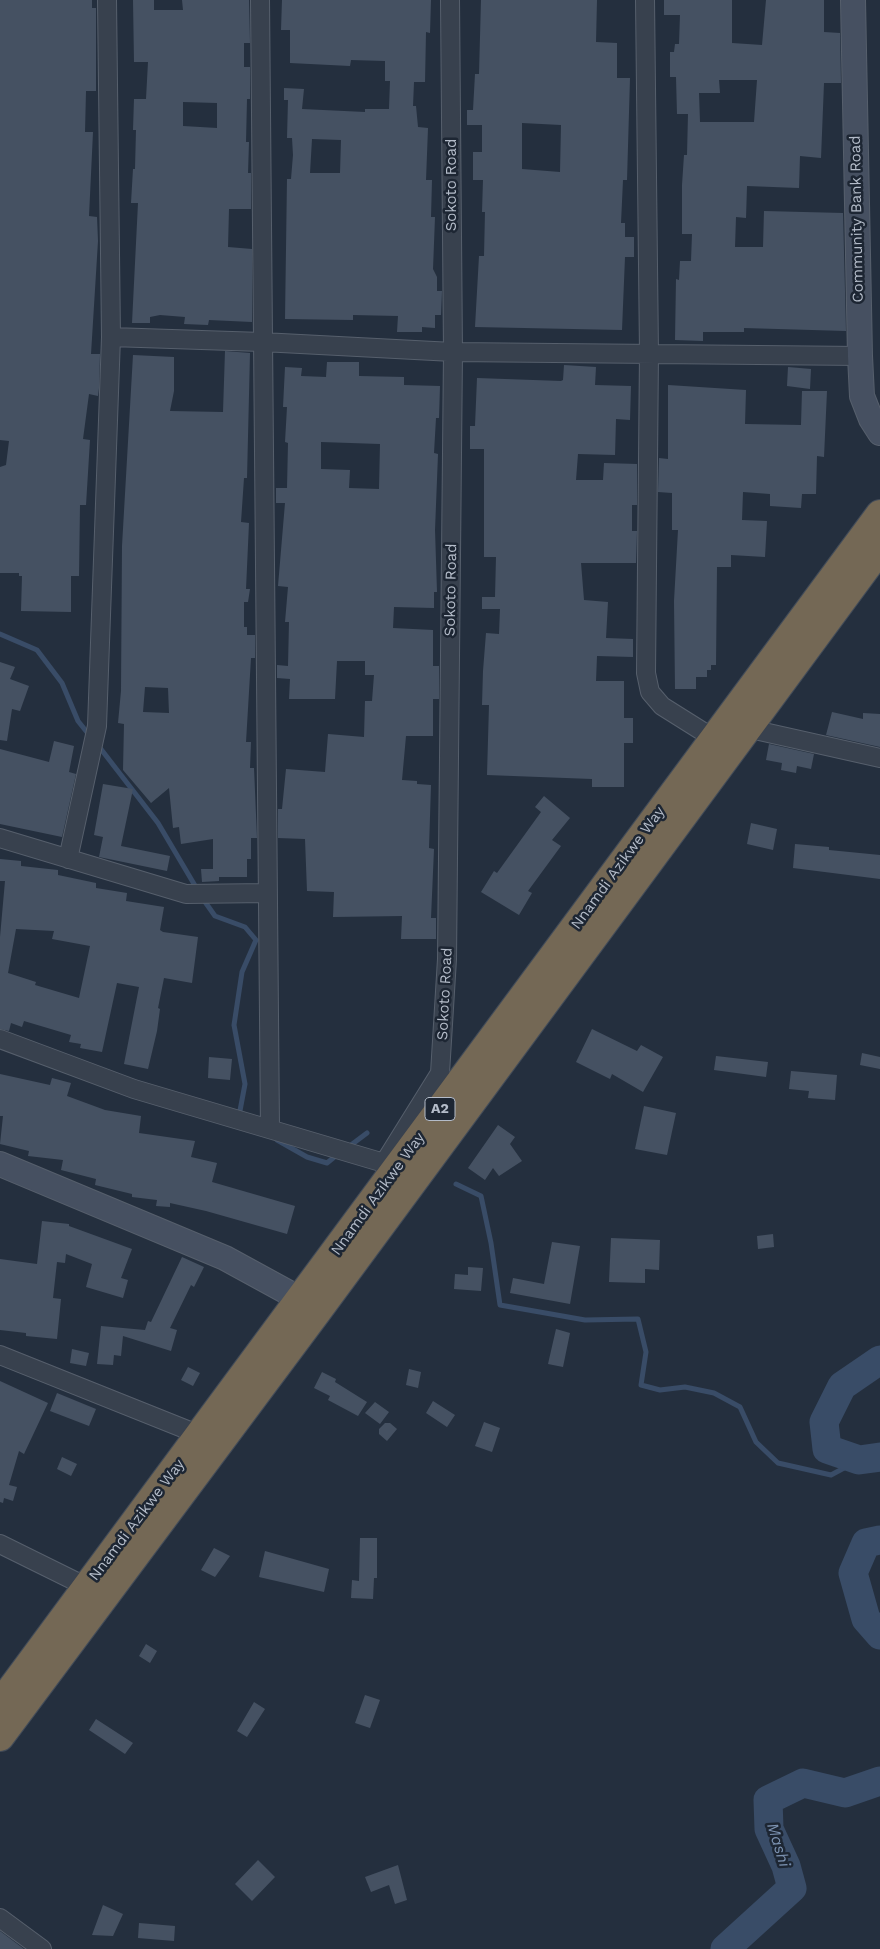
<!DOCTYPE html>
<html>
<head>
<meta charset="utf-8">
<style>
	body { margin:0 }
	canvas { display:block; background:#242f3e }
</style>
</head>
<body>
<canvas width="880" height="1949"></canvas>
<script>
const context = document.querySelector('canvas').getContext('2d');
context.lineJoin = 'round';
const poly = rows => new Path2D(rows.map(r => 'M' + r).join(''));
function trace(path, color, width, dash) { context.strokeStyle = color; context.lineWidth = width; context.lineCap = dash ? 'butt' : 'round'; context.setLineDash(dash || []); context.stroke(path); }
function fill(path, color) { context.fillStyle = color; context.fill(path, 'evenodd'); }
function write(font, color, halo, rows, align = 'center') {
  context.font = font + ' "Work Sans",sans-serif'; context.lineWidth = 5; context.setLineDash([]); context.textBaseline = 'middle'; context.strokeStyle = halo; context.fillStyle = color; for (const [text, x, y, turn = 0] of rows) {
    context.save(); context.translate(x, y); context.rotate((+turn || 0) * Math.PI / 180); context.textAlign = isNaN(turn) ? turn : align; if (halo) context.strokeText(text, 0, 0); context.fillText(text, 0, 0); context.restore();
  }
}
const stream = poly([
	[0,634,37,650,62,683,78,721,90,736],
	[97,744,158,823,197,889],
	[203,899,215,916,245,927,256,940,242,972,234,1025,245,1084,239,1116],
	[277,1140,307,1157,327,1163,338,1154],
	[347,1148,367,1133],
	[456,1184,481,1196,491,1243,500,1305,585,1320,638,1319,646,1352,641,1385,660,1390,685,1387,714,1393,740,1407,756,1442,778,1463,831,1475,859,1460]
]);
const river = poly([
	[880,1360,842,1386,824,1422,827,1449,859,1460,880,1457],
	[880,1540,866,1543,853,1573,866,1619,880,1635],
	[725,1949,792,1888,786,1866,769,1829,768,1800,803,1783,845,1793,880,1781]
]);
const building = poly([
	[0,0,92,0,92,8,96,8,96,91,86,91,85,132,93,132,89,216,97,217,98,241,91,354,100,354,99,388,98,396,89,394,83,439,90,440,86,505,80,505,79,576,71,576,71,612,21,611,22,576,19,576,19,573,0,573,0,467,6,465,9,441,0,440],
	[133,0,154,0,154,10,183,10,182,0,249,0,250,43,244,43,244,67,250,67,250,99,247,99,246,142,249,142,248,173,251,173,251,209,229,209,228,247,252,249,252,322,209,320,208,325,184,324,185,317,160,315,150,317,150,323,132,323,138,203,131,203,133,169,135,169,136,130,133,130,134,99,146,99,148,62,134,62],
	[183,102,217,103,217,128,183,126],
	[282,0,431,0,430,33,426,32,425,82,414,82,413,106,416,106,418,127,428,128,426,180,432,180,431,217,435,217,433,269,437,277,437,291,442,291,441,315,435,315,435,328,422,327,422,332,397,332,398,316,353,315,353,320,285,319,287,179,291,179,293,155,292,138,287,138,288,100,284,100,284,88,304,89,302,109,365,112,365,109,389,109,390,81,385,81,385,61,351,60,350,66,290,63,290,30,281,30],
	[312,139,341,140,340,173,310,173],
	[481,0,597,0,596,42,617,43,617,78,630,78,627,180,623,180,621,223,625,223,625,237,634,237,634,257,625,257,622,330,475,327,479,256,484,256,485,212,482,212,483,180,473,180,473,152,482,152,482,125,467,125,467,110,473,110,475,74,479,74],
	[522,123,561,125,560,172,522,169],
	[664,0,732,0,732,43,762,45,766,0,824,0,824,32,840,33,841,83,824,83,821,158,800,156,799,188,747,186,746,218,736,217,735,247,763,247,764,211,843,213,846,331,744,328,744,332,703,332,703,341,675,340,676,279,679,280,680,261,691,261,692,234,682,234,682,185,684,155,687,155,688,114,677,114,676,77,670,77,670,52,674,52,675,44,679,44,680,15,664,15],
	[719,80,757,80,754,122,700,122,699,93,720,93],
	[225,351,250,353,247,478,244,478,241,522,249,523,246,589,250,589,248,602,244,602,244,627,247,627,247,635,255,635,255,658,251,658,246,742,251,742,250,768,254,768,257,838,251,838,251,859,247,859,247,877,219,877,219,881,202,882,201,869,213,869,213,839,181,844,179,827,173,828,169,788,151,803,123,770,124,724,118,723,121,691,122,546,133,355,174,357,174,391,170,411,223,412],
	[145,687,168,688,169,713,143,712],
	[327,362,359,362,359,376,404,377,404,385,440,386,439,418,436,418,434,453,438,454,435,530,437,592,434,592,434,608,394,607,393,628,433,630,433,666,439,666,439,699,433,699,433,736,406,736,402,780,417,781,417,784,431,785,429,848,434,849,431,918,436,918,436,939,401,939,402,916,333,917,334,892,307,891,305,839,278,838,278,809,282,809,286,769,325,772,328,734,364,737,365,701,372,701,374,675,365,675,365,661,337,661,335,699,289,699,290,679,277,678,277,665,288,666,289,622,285,622,288,587,278,586,285,503,276,503,276,488,287,488,288,443,285,442,287,407,283,407,285,367,302,368,301,376,326,377],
	[321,442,380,444,379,489,349,488,350,470,321,469],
	[564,365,596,367,595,385,631,386,630,420,616,419,615,455,578,454,576,480,603,480,604,463,637,464,637,505,632,505,632,531,637,531,636,563,581,563,584,600,608,602,606,638,633,639,633,657,597,656,596,681,624,681,624,718,633,718,633,743,624,743,624,787,592,787,592,779,487,775,489,705,482,705,483,671,486,633,499,634,500,609,482,609,482,597,495,597,496,557,484,557,484,449,470,449,470,426,475,426,477,378,561,381,563,380],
	[788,367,811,369,810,389,787,386],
	[668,385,746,390,745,424,801,425,802,391,827,391,824,457,817,456,816,494,802,494,801,508,770,506,770,494,743,492,742,520,767,521,765,557,731,555,731,567,717,567,716,665,711,665,711,670,707,670,707,677,696,677,696,689,675,689,674,601,678,530,672,530,672,493,658,492,659,458,668,459],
	[0,662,15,667,10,679,29,686,20,711,12,709,7,741,0,740],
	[832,712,863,719,863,713,880,714,880,747,826,735],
	[54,741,74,746,69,772,76,774,62,837,0,824,0,749,49,762],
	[769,744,814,754,811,769,797,766,796,773,781,770,782,763,766,760],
	[103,784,133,789,121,846,170,856,167,871,99,857,103,837,94,835],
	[544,796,570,818,552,840,561,846,528,891,532,893,519,915,481,892,494,871,497,873,541,812,535,807],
	[751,823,777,829,773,850,747,844],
	[795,844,829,847,829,850,880,855,880,879,793,868],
	[0,859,21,861,21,866,58,870,58,875,96,883,96,888,127,893,126,901,164,907,160,930,163,932,198,937,192,983,164,978,158,1008,160,1009,157,1031,148,1069,124,1064,139,987,117,983,102,1052,80,1048,81,1044,69,1042,71,1035,24,1021,22,1027,11,1023,9,1031,0,1029,0,937,5,881,0,881],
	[16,929,54,931,52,939,90,946,79,998,35,985,36,982,8,973],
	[592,1029,637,1051,641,1045,663,1057,643,1092,612,1074,610,1079,576,1062],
	[862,1053,880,1057,880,1069,860,1065],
	[716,1056,768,1062,766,1077,714,1070],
	[209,1057,232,1059,230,1080,208,1078],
	[791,1071,837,1075,835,1100,808,1098,809,1091,789,1089],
	[0,1074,50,1085,52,1078,71,1083,67,1096,105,1110,141,1116,139,1133,195,1141,191,1157,217,1163,212,1182,295,1206,287,1234,206,1211,170,1203,170,1207,156,1206,157,1200,132,1197,132,1194,95,1185,96,1179,61,1170,63,1160,28,1156,29,1151,0,1144,3,1116,0,1116],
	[644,1106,676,1113,667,1155,635,1149],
	[498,1125,515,1137,510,1144,522,1161,499,1176,493,1168,485,1180,468,1168],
	[42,1221,69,1224,69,1226,132,1249,121,1278,128,1280,123,1298,86,1287,92,1264,66,1254,65,1263,57,1262,53,1298,61,1299,57,1339,26,1336,26,1333,0,1330,0,1259,37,1264],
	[773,1234,774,1247,758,1249,757,1236],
	[611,1238,660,1240,659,1270,645,1269,645,1283,609,1282],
	[552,1242,580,1246,570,1304,510,1293,513,1278,544,1284],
	[182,1257,204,1267,194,1287,191,1285,170,1328,177,1330,171,1351,123,1336,121,1356,114,1355,113,1365,97,1364,101,1326,145,1330,148,1321,151,1322],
	[468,1267,483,1268,481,1291,454,1289,455,1274,468,1275],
	[556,1329,570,1333,563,1367,548,1364],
	[72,1349,89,1353,86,1366,70,1363],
	[188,1367,200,1373,193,1386,181,1380],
	[409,1369,421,1372,418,1388,406,1385],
	[322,1372,336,1379,335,1382,367,1402,358,1416,328,1400,330,1396,314,1388],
	[0,1381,48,1403,24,1454,19,1451,9,1485,17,1487,13,1501,4,1498,3,1503,0,1502],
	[57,1393,96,1409,89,1426,50,1411],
	[433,1401,455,1415,447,1427,426,1413],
	[375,1402,389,1412,380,1424,365,1413],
	[484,1422,500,1428,492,1452,475,1446],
	[385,1423,390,1423,397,1429,387,1441,379,1434,379,1429],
	[62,1457,77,1464,71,1476,57,1469],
	[360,1538,377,1538,377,1578,374,1578,373,1599,351,1598,352,1580,359,1581],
	[214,1548,230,1556,215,1577,201,1570],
	[265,1551,329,1569,324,1592,259,1577],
	[146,1644,157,1651,150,1663,139,1656],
	[365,1695,380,1700,370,1728,355,1723],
	[254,1702,265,1709,247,1737,237,1731],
	[96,1719,133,1743,125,1754,89,1730],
	[258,1860,275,1877,252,1901,235,1884],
	[398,1865,407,1900,395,1904,389,1885,371,1892,365,1877],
	[103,1905,123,1914,113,1936,92,1935],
	[139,1923,175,1926,174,1941,138,1938],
	[0,1931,24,1949,0,1949]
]);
const street = poly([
	[260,0,270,1128],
	[645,0,649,353,646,673,650,692,662,706,713,738],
	[111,337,262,342,453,352,860,356],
	[746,728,880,758],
	[0,838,186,894,267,893],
	[68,859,97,726,111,337,107,0],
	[0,1039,134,1089,384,1163,440,1073,447,959,453,352,450,0],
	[0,1355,200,1435],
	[0,1544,87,1587],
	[0,1918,42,1949]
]);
const secondary = poly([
	[853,0,860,356,862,396,871,419,880,433],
	[0,1164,225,1258,300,1299,313,1309]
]);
const highway = poly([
	[0,1704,880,514],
	[0,1737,317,1312,880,549]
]);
const shields = [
	[440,1109,30]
];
const shieldNames = [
	["A2",440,1109]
];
const streetNames = [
	["Sokoto Road",452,185,-90],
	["Community Bank Road",857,219,-91],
	["Sokoto Road",451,590,-89],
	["Nnamdi Azikwe Way",618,868,-54],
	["Sokoto Road",445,994,-87],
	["Nnamdi Azikwe Way",378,1194,-54],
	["Nnamdi Azikwe Way",137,1520,-53]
];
const waterNames = [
	["Mashi",778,1845,73]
];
trace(stream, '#394c67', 5);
trace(river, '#394c67', 29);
fill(building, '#455162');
trace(street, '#565f6c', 20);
trace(secondary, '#565f6c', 26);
trace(highway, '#434c59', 30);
trace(street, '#38414e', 18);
trace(secondary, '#465061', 24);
trace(highway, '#746855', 28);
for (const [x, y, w] of shields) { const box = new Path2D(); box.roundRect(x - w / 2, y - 11.5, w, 23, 4); context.fillStyle = '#1d2633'; context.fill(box); trace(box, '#b4bcc9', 1); }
write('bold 14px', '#b4bcc9', null, shieldNames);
write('15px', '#b4bcc9', '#1d2633', streetNames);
write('italic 16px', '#7c92b1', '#1d2633', waterNames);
</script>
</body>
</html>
